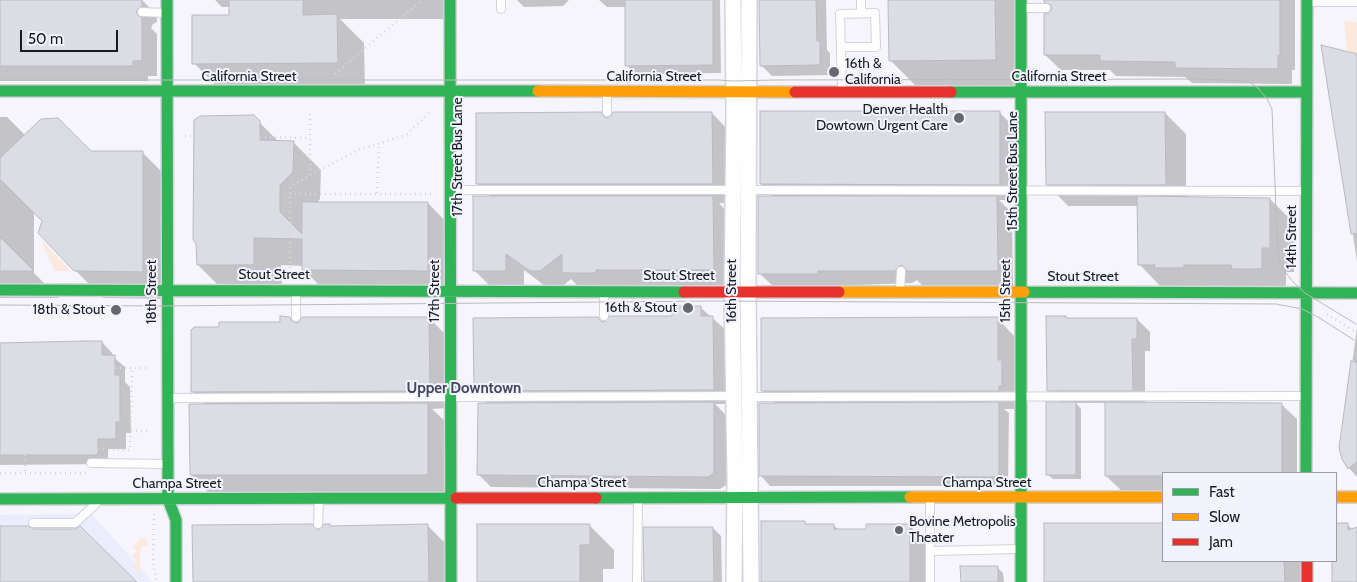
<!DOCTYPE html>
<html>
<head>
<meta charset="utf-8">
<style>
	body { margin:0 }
	#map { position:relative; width:1357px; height:582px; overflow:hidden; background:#f5f5fb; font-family:Cabin,sans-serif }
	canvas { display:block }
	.legend { position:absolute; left:1162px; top:472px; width:175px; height:90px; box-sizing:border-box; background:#f2f3fe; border:1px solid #9c9ca7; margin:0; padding:6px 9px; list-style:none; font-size:15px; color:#1a1a24 }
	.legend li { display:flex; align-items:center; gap:10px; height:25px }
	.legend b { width:25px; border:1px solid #9c9ca7 }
	.scale { position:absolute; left:20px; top:30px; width:98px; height:22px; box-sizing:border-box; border:2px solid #1a1a24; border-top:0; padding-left:6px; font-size:15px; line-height:18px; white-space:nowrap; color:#1a1a24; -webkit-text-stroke:4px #f2f3fe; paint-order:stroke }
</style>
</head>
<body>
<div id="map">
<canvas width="1357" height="582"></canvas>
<ul class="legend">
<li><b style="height:6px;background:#30b455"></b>Fast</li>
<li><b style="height:6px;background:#ff9f0a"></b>Slow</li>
<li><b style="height:6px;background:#e5322d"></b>Jam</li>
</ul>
<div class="scale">50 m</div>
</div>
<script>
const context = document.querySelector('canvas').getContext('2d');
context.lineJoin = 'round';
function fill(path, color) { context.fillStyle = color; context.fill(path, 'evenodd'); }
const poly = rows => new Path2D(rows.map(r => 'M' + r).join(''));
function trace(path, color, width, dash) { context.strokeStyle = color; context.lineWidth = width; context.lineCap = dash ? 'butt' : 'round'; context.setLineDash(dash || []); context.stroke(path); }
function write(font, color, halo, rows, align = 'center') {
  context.font = font + ' Cabin,sans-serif'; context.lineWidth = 4; context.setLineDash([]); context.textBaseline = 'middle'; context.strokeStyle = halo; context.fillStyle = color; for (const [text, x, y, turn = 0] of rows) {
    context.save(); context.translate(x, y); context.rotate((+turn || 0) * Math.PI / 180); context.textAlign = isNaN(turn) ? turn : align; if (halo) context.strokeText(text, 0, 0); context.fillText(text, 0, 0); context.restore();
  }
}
const built = poly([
	[92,514,153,582,0,582,0,515]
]);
const green = poly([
	[1344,21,1357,22,1357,69,1349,68],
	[40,238,70,271,55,271],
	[142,537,148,542,148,546,142,546,140,549,140,573,133,566,137,561,132,556,137,551,133,547]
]);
const shadow = poly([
	[0,0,142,0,157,15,157,22,153,24,151,28,157,34,157,76,148,76,148,81,0,81],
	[215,0,454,0,454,19,340,19,364,43,365,90,221,91,194,63,230,16,230,7,222,7],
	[517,0,569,0,563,6,524,7],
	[599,0,720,0,721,73,635,74,627,65,626,7,607,7],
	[761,0,826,0,827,50,830,53,830,75,772,76,761,65],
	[889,0,1022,0,1023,87,918,88,890,60],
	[1046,0,1295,0,1295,70,1292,70,1292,84,1192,83,1185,77,1116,76,1110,70,1061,70,1045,55,1050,14,1053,9],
	[1323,47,1357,55,1357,261],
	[712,113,731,133,732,203,719,203,730,215,731,288,582,290,571,279,559,289,549,289,524,270,524,289,492,288,474,270,491,197,478,184,601,114,606,118],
	[1000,113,1015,128,1015,200,999,200,1012,213,1013,286,923,286,917,280,912,283,775,288,759,273,774,197,761,184],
	[1165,113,1186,134,1186,198,1270,199,1294,223,1294,272,1286,272,1286,293,1163,289,1139,264,1138,206,1068,206,1047,184],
	[0,117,7,117,26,136,91,152,142,152,170,180,170,299,103,298,75,270,44,221,34,212,34,273,59,298,0,298],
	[254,117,279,142,293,142,321,170,320,199,317,203,428,203,455,231,455,298,331,297,303,269,303,266,281,265,282,292,226,293,198,265],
	[701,308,727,331,728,404,715,404,726,415,726,485,720,489,491,487,479,475,488,404,475,391,598,318,602,322,673,317],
	[1065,317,1067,319,1137,319,1150,332,1150,351,1145,351,1145,403,1281,404,1297,419,1297,473,1163,473,1163,491,1122,491,1106,476,1106,403,1076,403,1081,409,1081,479,1053,479,1047,474,1061,403,1048,390],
	[290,318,296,324,429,318,446,335,447,408,432,409,446,422,446,492,209,493,191,475,206,405,193,392],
	[997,318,1015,337,1017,409,1004,409,1009,413,1008,486,770,486,761,476,776,404,763,391],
	[1357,327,1357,477,1349,468,1343,458,1341,448],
	[102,342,112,353,112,356,125,367,125,382,130,387,131,433,126,433,126,449,108,449,108,464,0,465,0,344],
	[804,523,807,525,833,525,839,530,867,530,909,525,925,541,925,582,762,582],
	[1045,524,1163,524,1163,561,1302,561,1302,582,1045,582],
	[1336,524,1347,524,1352,529,1357,528,1357,582,1333,582,1333,561,1336,561],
	[330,525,332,527,427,525,447,545,448,582,195,582],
	[590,526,614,550,614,569,603,569,603,582,478,582],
	[713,528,721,536,722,582,645,582],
	[997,567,1003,573,1004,582,962,582]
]);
const building = poly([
	[0,0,142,0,142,6,138,9,136,12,139,16,142,18,142,61,133,61,133,66,0,66,0,0],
	[229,0,303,0,303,15,337,14,338,63,192,64,192,15,229,15,229,0],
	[625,0,713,0,713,65,625,66,625,0],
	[759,0,816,0,817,41,820,41,820,65,760,66,759,0],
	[888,0,995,0,996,60,889,61,888,0],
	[1044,0,1280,0,1280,56,1278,55,1278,69,1175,68,1175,62,1100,61,1100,55,1044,55,1044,14,1049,13,1052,8,1051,5,1044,2,1044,0],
	[1321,45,1357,54,1357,233,1351,234,1321,45],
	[760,111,1000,111,1000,185,760,184,760,111],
	[601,112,604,117,607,118,612,115,613,112,712,112,713,184,476,184,476,113,601,112],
	[1045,112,1165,112,1166,185,1046,185,1045,112],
	[254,115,260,121,260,140,294,141,293,172,280,185,280,212,302,234,302,202,428,202,428,271,302,270,302,239,254,238,254,265,197,265,196,244,193,239,194,120,200,116,254,115],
	[58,118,91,151,143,151,143,272,74,271,38,233,42,221,0,179,0,158,41,119,58,118],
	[473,196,713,196,714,270,596,270,596,273,562,273,562,254,540,271,530,271,506,254,506,271,473,271,473,196],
	[758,196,997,196,998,271,907,271,904,267,901,265,897,268,895,271,818,271,818,274,758,274,758,196],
	[1137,196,1270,198,1270,248,1262,248,1262,269,1232,269,1231,265,1184,265,1184,268,1154,268,1155,265,1138,265,1137,196],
	[0,237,34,271,0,271,0,237],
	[672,306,701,306,701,316,713,316,714,390,474,391,473,318,598,317,601,321,604,322,610,316,672,316,672,306],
	[280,316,290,317,291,320,296,323,299,322,302,317,429,317,430,391,191,392,191,330,194,327,219,327,219,322,280,322,280,316],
	[1046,316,1066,316,1066,318,1137,318,1137,339,1132,339,1133,391,1047,391,1046,316],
	[998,317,998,360,1002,360,1002,386,999,386,999,391,761,391,761,318,998,317],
	[84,341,102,341,102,355,115,355,115,375,120,375,120,422,116,422,116,439,98,439,98,454,94,455,0,455,0,343,84,341],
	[1351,361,1357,362,1357,462,1348,469,1342,459,1339,448,1351,361],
	[714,402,714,473,708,477,477,475,478,403,714,402],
	[999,402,999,477,759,476,759,403,999,402],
	[1046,402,1076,402,1076,475,1046,475,1046,402],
	[1105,402,1282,403,1282,473,1163,473,1163,476,1105,476,1105,402],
	[428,403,428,475,190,475,189,404,428,403],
	[761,521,805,521,805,524,834,524,834,529,866,529,866,524,910,524,910,582,761,582,761,521],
	[1044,523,1163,523,1163,561,1284,561,1285,582,1044,582,1044,523],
	[1336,523,1348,523,1348,530,1357,527,1357,582,1332,582,1332,561,1336,561,1336,523],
	[312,524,315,528,318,530,322,527,324,524,330,524,330,526,428,524,429,582,193,582,192,525,312,524],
	[477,524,590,524,590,545,580,545,580,582,477,582,477,524],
	[0,526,28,526,33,529,75,529,80,526,137,582,0,582,0,526],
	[643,527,713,527,714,582,644,582,643,527],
	[960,566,998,566,998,582,961,582,960,566]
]);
const path = poly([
	[335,74,422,0],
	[185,136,194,136],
	[260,137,310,138],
	[310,175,310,111],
	[377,193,379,143],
	[290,194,431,194],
	[290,273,290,186,358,150,406,135,431,111],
	[115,313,115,314],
	[1327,314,1355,332],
	[115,368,148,368],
	[131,431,148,431],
	[98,449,130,450,132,368],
	[25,455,25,473],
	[0,473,89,473],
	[154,514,153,562,157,582]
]);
const lane = poly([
	[501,0,501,9],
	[1309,2,1357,2],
	[1023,8,1046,8],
	[142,12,165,13],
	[861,13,861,0],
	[841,47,876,47,875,13,840,14,842,90],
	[607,94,607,112],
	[452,190,735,190],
	[747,190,1305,191],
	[900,290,901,271],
	[296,292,296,317],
	[604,293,604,316],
	[747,397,1305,396],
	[169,398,735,396],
	[91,463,167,464],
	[930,499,930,582],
	[33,523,75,523,96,504],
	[318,524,319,499],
	[930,551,1019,549],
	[637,582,638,499]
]);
const street = poly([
	[733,0,734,111,732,291,735,479,734,582],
	[749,0,748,291,751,582]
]);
const fast = poly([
	[167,0,168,499,176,520,176,582],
	[450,0,451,582],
	[1021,0,1021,582],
	[0,91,538,91],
	[951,92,1307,92],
	[0,290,684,292],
	[1024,292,1357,293],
	[1306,473,1307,0],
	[596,498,910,497],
	[0,499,456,498]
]);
const slow = poly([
	[538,91,795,92],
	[839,292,1024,292],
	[910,497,1163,497],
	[1336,497,1357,497]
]);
const jam = poly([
	[795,92,951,92],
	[684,292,839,292],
	[456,498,596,498],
	[1307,561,1307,582]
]);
const tram = poly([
	[0,80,718,80,733,81,775,80,1199,79,1243,81,1251,83,1258,88,1267,99,1272,109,1277,235,1279,260,1283,269,1293,282,1305,293,1356,324],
	[0,305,157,306,718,301,1276,304,1302,309,1318,317,1354,340]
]);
const markers = [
	[834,72,6,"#67676f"],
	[959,118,6,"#67676f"],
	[688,308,6,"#67676f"],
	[116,310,6,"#67676f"],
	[899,530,5,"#67676f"]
];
const poiNames = [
	["16th &",845,64,"left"],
	["California",845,80,"left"],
	["Denver Health",948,110],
	["Dowtown Urgent Care",948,126],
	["16th & Stout",677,308],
	["18th & Stout",105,310],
	["Bovine Metropolis",909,522,"left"],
	["Theater",909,538,"left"]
];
const streetNames = [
	["California Street",249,77],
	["California Street",654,77],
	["California Street",1059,77],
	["17th Street Bus Lane",458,157,-90],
	["15th Street Bus Lane",1013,171,-90],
	["14th Street",1292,237,-90],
	["Stout Street",274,275],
	["Stout Street",679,276],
	["Stout Street",1083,277],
	["17th Street",435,291,-90],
	["16th Street",732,291,-90],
	["15th Street",1006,291,-90],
	["18th Street",152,292,-90],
	["Champa Street",582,483],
	["Champa Street",987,483],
	["Champa Street",177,484]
];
const neighbourhoodNames = [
	["Upper Downtown",464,389]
];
fill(built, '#ecedfc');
fill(green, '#fae9dc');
fill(shadow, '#0003');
fill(building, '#dbdce4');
trace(building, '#b9bac1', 1);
trace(lane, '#d2d3db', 10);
trace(street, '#d2d3db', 18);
trace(fast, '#d2d3db', 14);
trace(slow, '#d2d3db', 14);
trace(jam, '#d2d3db', 14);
trace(path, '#d7d7d9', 2.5, [1, 4]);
trace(lane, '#fefefe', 8);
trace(street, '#fefefe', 15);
trace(fast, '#30b455', 11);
trace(slow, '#ff9f0a', 11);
trace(jam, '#e5322d', 11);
trace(tram, '#bbbbbe', 1);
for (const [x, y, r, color] of markers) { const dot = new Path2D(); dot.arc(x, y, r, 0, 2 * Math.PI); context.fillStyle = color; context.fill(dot); trace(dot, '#f2f3fe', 2); }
write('14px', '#1a1a24', '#f2f3fe', poiNames, 'right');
write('14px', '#1a1a24', '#f2f3fe', streetNames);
write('bold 15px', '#45465c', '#f2f3fe', neighbourhoodNames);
</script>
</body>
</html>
